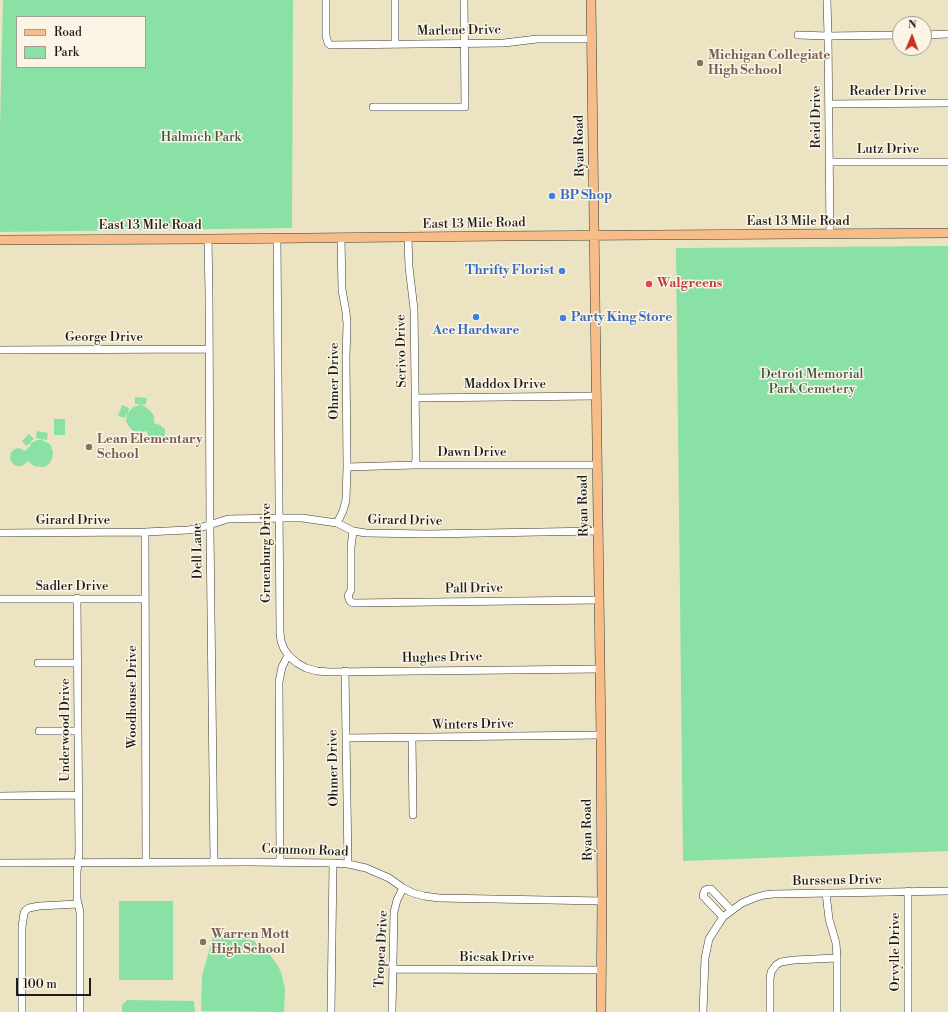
<!DOCTYPE html>
<html>
<head>
<meta charset="utf-8">
<style>
	body { margin:0 }
	#map { position:relative; width:948px; height:1012px; overflow:hidden; background:#ece3c2; font-family:"Libre Bodoni",serif }
	canvas { display:block }
	.legend { position:absolute; left:16px; top:16px; width:130px; height:52px; box-sizing:border-box; background:#fcf5e5; border:1px solid #a29e95; margin:0; padding:5px 7px; list-style:none; font-size:12px; color:#1c1c1c }
	.legend li { display:flex; align-items:center; gap:8px; height:20px }
	.legend b { width:20px; border:1px solid #a29e95 }
	.north { position:absolute; left:892px; top:16px; width:40px; height:40px; box-sizing:border-box; background:#fcf5e5; border:1px solid #a29e95; border-radius:50%; rotate:1deg; font-size:11px; font-weight:700; line-height:16px; text-align:center; color:#1c1c1c }
	.north::after { content:''; display:block; margin:auto; width:14px; height:18px; background:#c8321e; clip-path:polygon(50% 0,100% 100%,50% 72%,0 100%) }
	.scale { position:absolute; left:16px; top:978px; width:75px; height:18px; box-sizing:border-box; border:2px solid #1c1c1c; border-top:0; padding-left:5px; font-size:12px; line-height:14px; white-space:nowrap; color:#1c1c1c; -webkit-text-stroke:3px #fcf5e5; paint-order:stroke }
</style>
</head>
<body>
<div id="map">
<canvas width="948" height="1012"></canvas>
<ul class="legend">
<li><b style="height:5px;background:#f7bd88"></b>Road</li>
<li><b style="height:11px;background:#89e1a5"></b>Park</li>
</ul>
<div class="north">N</div>
<div class="scale">100 m</div>
</div>
<script>
const context = document.querySelector('canvas').getContext('2d');
context.lineJoin = 'round';
function fill(path, color) { context.fillStyle = color; context.fill(path, 'evenodd'); }
const poly = rows => new Path2D(rows.map(r => 'M' + r).join(''));
function trace(path, color, width, dash) { context.strokeStyle = color; context.lineWidth = width; context.lineCap = dash ? 'butt' : 'round'; context.setLineDash(dash || []); context.stroke(path); }
function write(font, color, halo, rows, align = 'center') {
  context.font = font + ' "Libre Bodoni",serif'; context.lineWidth = 3; context.setLineDash([]); context.textBaseline = 'middle'; context.strokeStyle = halo; context.fillStyle = color; for (const [text, x, y, turn = 0] of rows) {
    context.save(); context.translate(x, y); context.rotate((+turn || 0) * Math.PI / 180); context.textAlign = isNaN(turn) ? turn : align; if (halo) context.strokeText(text, 0, 0); context.fillText(text, 0, 0); context.restore();
  }
}
const green = poly([
	[3,0,293,0,292,228,0,232,0,126],
	[17,17,145,17,145,67,17,67],
	[948,246,948,851,683,861,676,248],
	[135,397,147,398,146,404,141,405,146,407,152,413,154,416,154,423,160,425,165,429,165,436,162,441,159,442,152,441,149,439,147,431,141,433,136,432,132,430,128,425,126,421,127,414,126,414,125,418,118,416,122,405,129,408,128,413,133,407,140,405,140,404,135,404],
	[54,419,65,419,65,435,54,435],
	[37,431,48,433,47,440,43,439,42,440,50,444,51,446,53,452,52,459,49,464,44,467,34,466,28,461,22,466,16,466,14,465,10,459,11,452,15,449,18,448,21,449,26,451,31,444,30,443,26,446,22,441,29,434,34,439,30,442,31,443,37,440,41,440,41,439,36,438],
	[119,901,173,901,173,980,119,980],
	[234,936,243,937,252,940,262,946,268,952,278,966,281,972,285,989,284,1012,201,1011,202,976,213,937],
	[127,1000,194,1001,195,1012,122,1012,122,1005]
]);
const minor = poly([
	[326,0,326,36,328,43,330,45,504,43,537,39,591,39],
	[827,0,828,36,830,234],
	[798,35,828,36,900,35],
	[924,35,948,34],
	[395,44,395,0],
	[829,104,948,103],
	[373,107,465,107,464,0],
	[829,162,948,162],
	[408,238,409,267,414,309,416,459,415,465],
	[208,239,209,293,210,530,214,862],
	[277,239,280,633,281,641,284,649,289,656,297,663,306,668,317,671,329,672,600,669],
	[0,350,209,349],
	[415,398,596,396],
	[347,467,415,465,597,465],
	[337,523,343,511,346,500,347,467,346,357,347,324,346,312,342,290,341,237],
	[353,531,351,547,351,590,348,596,350,601,353,603,598,600],
	[145,532,146,862],
	[0,533,145,532,188,530,196,529,228,519,279,518,302,518,337,523,353,531,366,533,428,534,598,531],
	[77,598,79,853,77,872,77,899,80,912,80,1012],
	[0,599,145,599],
	[38,663,78,663],
	[345,671,348,864],
	[39,731,78,731],
	[346,738,601,735],
	[412,738,413,815],
	[0,796,78,795],
	[280,862,279,682,282,667,286,659,289,656],
	[0,863,250,862,333,863,348,864,366,868,389,878,403,888,413,893,424,896,439,898,602,901],
	[826,893,829,919,836,943,837,958,837,1012],
	[723,917,703,896,704,892,705,890,708,889,711,889,713,891,731,910],
	[393,969,601,970],
	[22,1012,22,927,24,913,26,910,29,908,39,906,78,904],
	[331,1012,333,863],
	[392,1012,394,912,397,900,403,888],
	[703,1012,705,958,709,939,723,917,742,903,754,898,764,895,773,894,948,891],
	[770,1012,770,979,771,972,776,965,781,962,794,960,837,958],
	[908,1012,908,891]
]);
const major = poly([
	[591,0,601,739,602,901,601,1012],
	[0,240,208,239,506,236,948,233]
]);
const markers = [
	[700,63,4,"#8d6e63"],
	[552,196,4,"#3f7fe0"],
	[562,271,4,"#3f7fe0"],
	[649,284,4,"#e0444e"],
	[476,317,4,"#3f7fe0"],
	[563,318,4,"#3f7fe0"],
	[89,447,4,"#8d6e63"],
	[203,942,4,"#8d6e63"]
];
const streetNames = [
	["Marlene Drive",459,31,-1],
	["Reader Drive",888,92],
	["Reid Drive",817,117,-90],
	["Ryan Road",580,146,-91],
	["Lutz Drive",888,150],
	["East 13 Mile Road",798,222],
	["East 13 Mile Road",474,224,-1],
	["East 13 Mile Road",150,226],
	["George Drive",104,338],
	["Scrivo Drive",402,351,-91],
	["Ohmer Drive",335,381,-90],
	["Maddox Drive",505,385],
	["Dawn Drive",472,453],
	["Ryan Road",584,506,-91],
	["Girard Drive",73,521],
	["Girard Drive",405,521,1],
	["Dell Lane",198,551,-91],
	["Gruenburg Drive",267,553,-90],
	["Sadler Drive",72,587],
	["Pall Drive",474,589,-1],
	["Hughes Drive",442,658,-1],
	["Woodhouse Drive",133,697,-90],
	["Winters Drive",473,725,-1],
	["Underwood Drive",66,730,-90],
	["Ohmer Drive",334,768,-91],
	["Ryan Road",588,830,-91],
	["Common Road",305,851,2],
	["Burssens Drive",837,881,-1],
	["Tropea Drive",382,949,-87],
	["Orvylle Drive",896,952,-90],
	["Bicsak Drive",497,958]
];
const educationNames = [
	["Michigan Collegiate",708,56],
	["High School",708,71],
	["Lean Elementary",97,440],
	["School",97,455],
	["Warren Mott",211,935],
	["High School",211,950]
];
const parkNames = [
	["Halmich Park",201,138],
	["Detroit Memorial",812,375],
	["Park Cemetery",812,390]
];
const shopNames = [
	["BP Shop",560,196],
	["Thrifty Florist",554,271,"right"],
	["Party King Store",571,318],
	["Ace Hardware",476,331,"center"]
];
const healthNames = [
	["Walgreens",657,284]
];
fill(green, '#89e1a5');
trace(minor, '#3b3a35', 8);
trace(major, '#3b3a35', 10);
trace(minor, '#fff', 7);
trace(major, '#f7bd88', 9);
for (const [x, y, r, color] of markers) { const dot = new Path2D(); dot.arc(x, y, r, 0, 2 * Math.PI); context.fillStyle = color; context.fill(dot); trace(dot, '#fcf5e5', 1.5); }
write('13px', '#1c1c1c', '#fcf5e5', streetNames);
write('bold 13px', '#785e54', '#fcf5e5', educationNames, 'left');
write('13px', '#3d5745', '#fcf5e5', parkNames);
write('bold 13px', '#366cbe', '#fcf5e5', shopNames, 'left');
write('bold 13px', '#be3a42', '#fcf5e5', healthNames, 'left');
</script>
</body>
</html>
